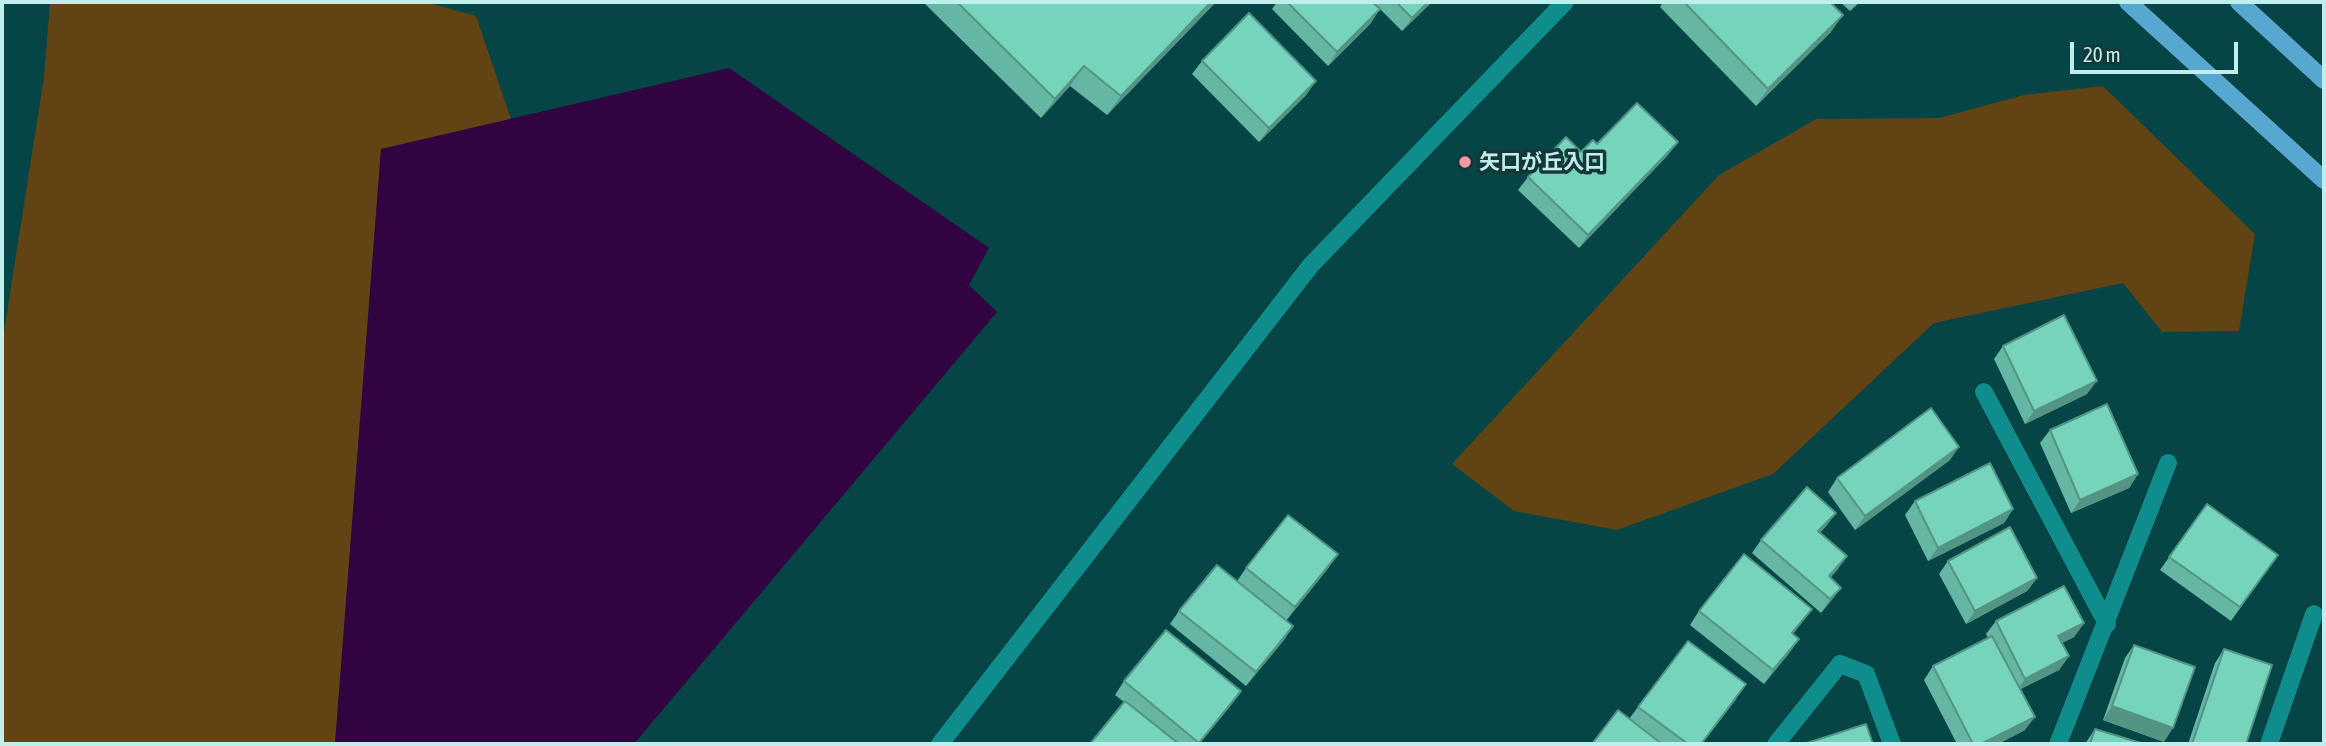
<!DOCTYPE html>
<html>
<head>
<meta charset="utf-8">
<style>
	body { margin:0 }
	#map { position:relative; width:2326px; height:746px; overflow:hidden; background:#054545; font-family:"Asap Condensed",sans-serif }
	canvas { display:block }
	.frame { position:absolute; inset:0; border:4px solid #bfeeed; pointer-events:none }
	.scale { position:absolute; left:2070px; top:42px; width:168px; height:32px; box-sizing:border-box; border:4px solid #bfeeed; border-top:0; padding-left:9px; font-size:21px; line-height:24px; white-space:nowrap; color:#bfeeed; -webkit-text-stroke:5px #163737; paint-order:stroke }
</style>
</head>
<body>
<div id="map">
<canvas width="2326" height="746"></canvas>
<div class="frame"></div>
<div class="scale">20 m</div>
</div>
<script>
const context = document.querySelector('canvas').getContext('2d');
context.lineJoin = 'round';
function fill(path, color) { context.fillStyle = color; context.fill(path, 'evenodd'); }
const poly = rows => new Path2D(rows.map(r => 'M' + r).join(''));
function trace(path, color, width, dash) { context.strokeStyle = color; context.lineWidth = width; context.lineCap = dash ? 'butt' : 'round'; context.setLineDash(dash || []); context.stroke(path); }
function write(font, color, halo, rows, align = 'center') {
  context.font = font + ' "Asap Condensed","Noto Sans JP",sans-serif'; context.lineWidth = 7; context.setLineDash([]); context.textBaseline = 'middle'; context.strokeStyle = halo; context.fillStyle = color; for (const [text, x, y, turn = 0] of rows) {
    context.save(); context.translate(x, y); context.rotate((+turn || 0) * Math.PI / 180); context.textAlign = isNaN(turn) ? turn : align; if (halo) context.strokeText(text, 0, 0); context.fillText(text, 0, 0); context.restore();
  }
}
const green = poly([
	[50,2,426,2,476,16,511,119,381,150,335,744,2,744,2,344,44,77],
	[2103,86,2255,234,2239,331,2162,332,2123,283,1934,323,1773,474,1617,530,1514,511,1452,464,1719,175,1816,119,1939,118,2024,95]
]);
const water = poly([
	[729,68,989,248,969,285,997,312,634,744,335,744,381,149]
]);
const minor = poly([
	[1984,392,2107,624],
	[1776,744,1840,664,1866,674,1892,744],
	[2058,744,2168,463],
	[2269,744,2314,614]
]);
const tertiary = poly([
	[940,744,1311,265,1565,2]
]);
const primary = poly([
	[2128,2,2324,180],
	[2239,2,2324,80]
]);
const wall = poly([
	[923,2,1216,2,1107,115,1070,86,1041,118],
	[1277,2,1372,2,1371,23,1328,66,1272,9],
	[1373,2,1432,2,1402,31],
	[1663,2,1830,2,1831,32,1756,106,1660,7],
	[1840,2,1860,2,1850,11],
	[1202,61,1307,94,1259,142,1192,74],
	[1597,144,1668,155,1579,248,1518,190,1528,177],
	[2003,346,2087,394,2025,424,1994,359],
	[2050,430,2138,474,2129,488,2071,513,2040,443],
	[1950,460,1855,530,1828,492,1837,478],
	[1915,501,2013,509,2004,523,1928,561,1905,515],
	[2207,504,2278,555,2231,621,2160,570],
	[1836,513,1826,526,1820,533,1838,569,1830,578,1841,588,1821,613,1752,553,1761,540],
	[1948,561,2037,578,2027,591,1966,624,1939,574],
	[1329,567,1286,621,1293,626,1284,640,1246,686,1170,624,1179,611,1237,581,1246,568],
	[1812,609,1793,634,1790,652,1764,684,1690,625,1699,611],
	[1996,621,2084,623,2074,637,2062,643,2069,656,2059,670,2020,689,2025,730,1998,744,1957,744,1924,680,1933,666,1988,638,1986,634],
	[2134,645,2164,742,2103,720,2125,658],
	[2224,649,2246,744,2188,744,2215,663],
	[1124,681,1231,705,1199,744,1090,744,1124,702,1115,695],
	[1737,698,1702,744,1592,744,1629,719,1638,707],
	[2095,729,2144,744,2085,744]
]);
const shadedWall = poly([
	[1211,2,1216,2,1107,115,1121,96],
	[1428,2,1432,2,1402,31,1412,18],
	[1380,9,1371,23,1328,66,1337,52],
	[1843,15,1831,32,1756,106,1768,89],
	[1084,66,1070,86,1041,118,1055,99],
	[1316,81,1307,94,1259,142,1269,128],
	[1678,142,1668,155,1579,248,1588,235],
	[2097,381,2087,394,2025,424,2034,411],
	[1959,447,1950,460,1855,530,1865,516],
	[2138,474,2129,488,2071,513,2080,500],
	[2013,509,2004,523,1928,561,1938,548],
	[1836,513,1826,526,1808,545,1818,531],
	[1338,554,1329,567,1286,621,1295,607],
	[1847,556,1838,569,1819,590,1829,576],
	[2037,578,2027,591,1966,624,1975,611],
	[1841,588,1831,601,1821,613,1830,599],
	[2084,623,2074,637,2049,649,2058,636],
	[1293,626,1284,640,1246,686,1256,672],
	[1799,639,1790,652,1764,684,1773,670],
	[2069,656,2059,670,2015,692,2025,679],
	[1241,691,1231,705,1199,744,1198,744],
	[2112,706,2173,728,2164,742,2103,720],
	[2035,717,2025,730,1998,744,1981,744]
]);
const building = poly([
	[957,2,1211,2,1121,96,1084,66,1055,99,957,2],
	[1287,2,1372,2,1380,9,1337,52,1287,2],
	[1396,2,1428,2,1412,18,1396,2],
	[1684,2,1830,2,1843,15,1768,89,1684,2],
	[1249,13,1316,81,1269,128,1202,61,1249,13],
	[1637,103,1678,142,1588,235,1528,177,1566,137,1581,152,1593,140,1597,144,1637,103],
	[2064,315,2097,381,2034,411,2003,346,2064,315],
	[2107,404,2138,474,2080,500,2050,430,2107,404],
	[1931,408,1959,447,1865,516,1837,478,1931,408],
	[1990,463,2013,509,1938,548,1915,501,1990,463],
	[1807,487,1836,513,1818,531,1847,556,1829,576,1841,588,1830,599,1761,540,1807,487],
	[2207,504,2278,555,2240,607,2169,557,2207,504],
	[1288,515,1338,554,1295,607,1246,568,1288,515],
	[2010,527,2037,578,1975,611,1948,561,2010,527],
	[1744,554,1812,609,1792,633,1799,639,1773,670,1699,611,1744,554],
	[1217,565,1293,626,1256,672,1179,611,1217,565],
	[2064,586,2084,623,2058,636,2069,656,2025,679,1996,621,2064,586],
	[1166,630,1241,691,1199,743,1124,681,1166,630],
	[1992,636,2035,717,1981,744,1973,744,1933,666,1992,636],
	[1688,641,1746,684,1701,744,1688,744,1638,707,1688,641],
	[2134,645,2195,667,2173,728,2112,706,2134,645],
	[2224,649,2272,665,2246,744,2192,744,2224,649],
	[1125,701,1179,744,1090,744,1125,701],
	[1618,710,1662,744,1592,744,1618,710],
	[1866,724,1873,744,1807,744,1807,743,1866,724],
	[2095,729,2144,744,2090,744,2095,729]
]);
const markers = [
	[1465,162,7,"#f49aa1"]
];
const poiNames = [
	["矢口が丘入口",1479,162]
];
fill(green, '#614314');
fill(water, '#310341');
trace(minor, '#052828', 19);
trace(tertiary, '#052828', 19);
trace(primary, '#052828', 19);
trace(minor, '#0f8d8d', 18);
trace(tertiary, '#0f8d8d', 18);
trace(primary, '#56a8d0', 18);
fill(wall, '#65b6a2');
fill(shadedWall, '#539484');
fill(building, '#76d4bc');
trace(building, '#539484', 2);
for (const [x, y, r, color] of markers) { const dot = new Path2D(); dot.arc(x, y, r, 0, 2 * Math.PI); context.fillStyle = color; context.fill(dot); trace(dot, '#163737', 2.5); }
write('bold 21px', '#bfeeed', '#163737', poiNames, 'left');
</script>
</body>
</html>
